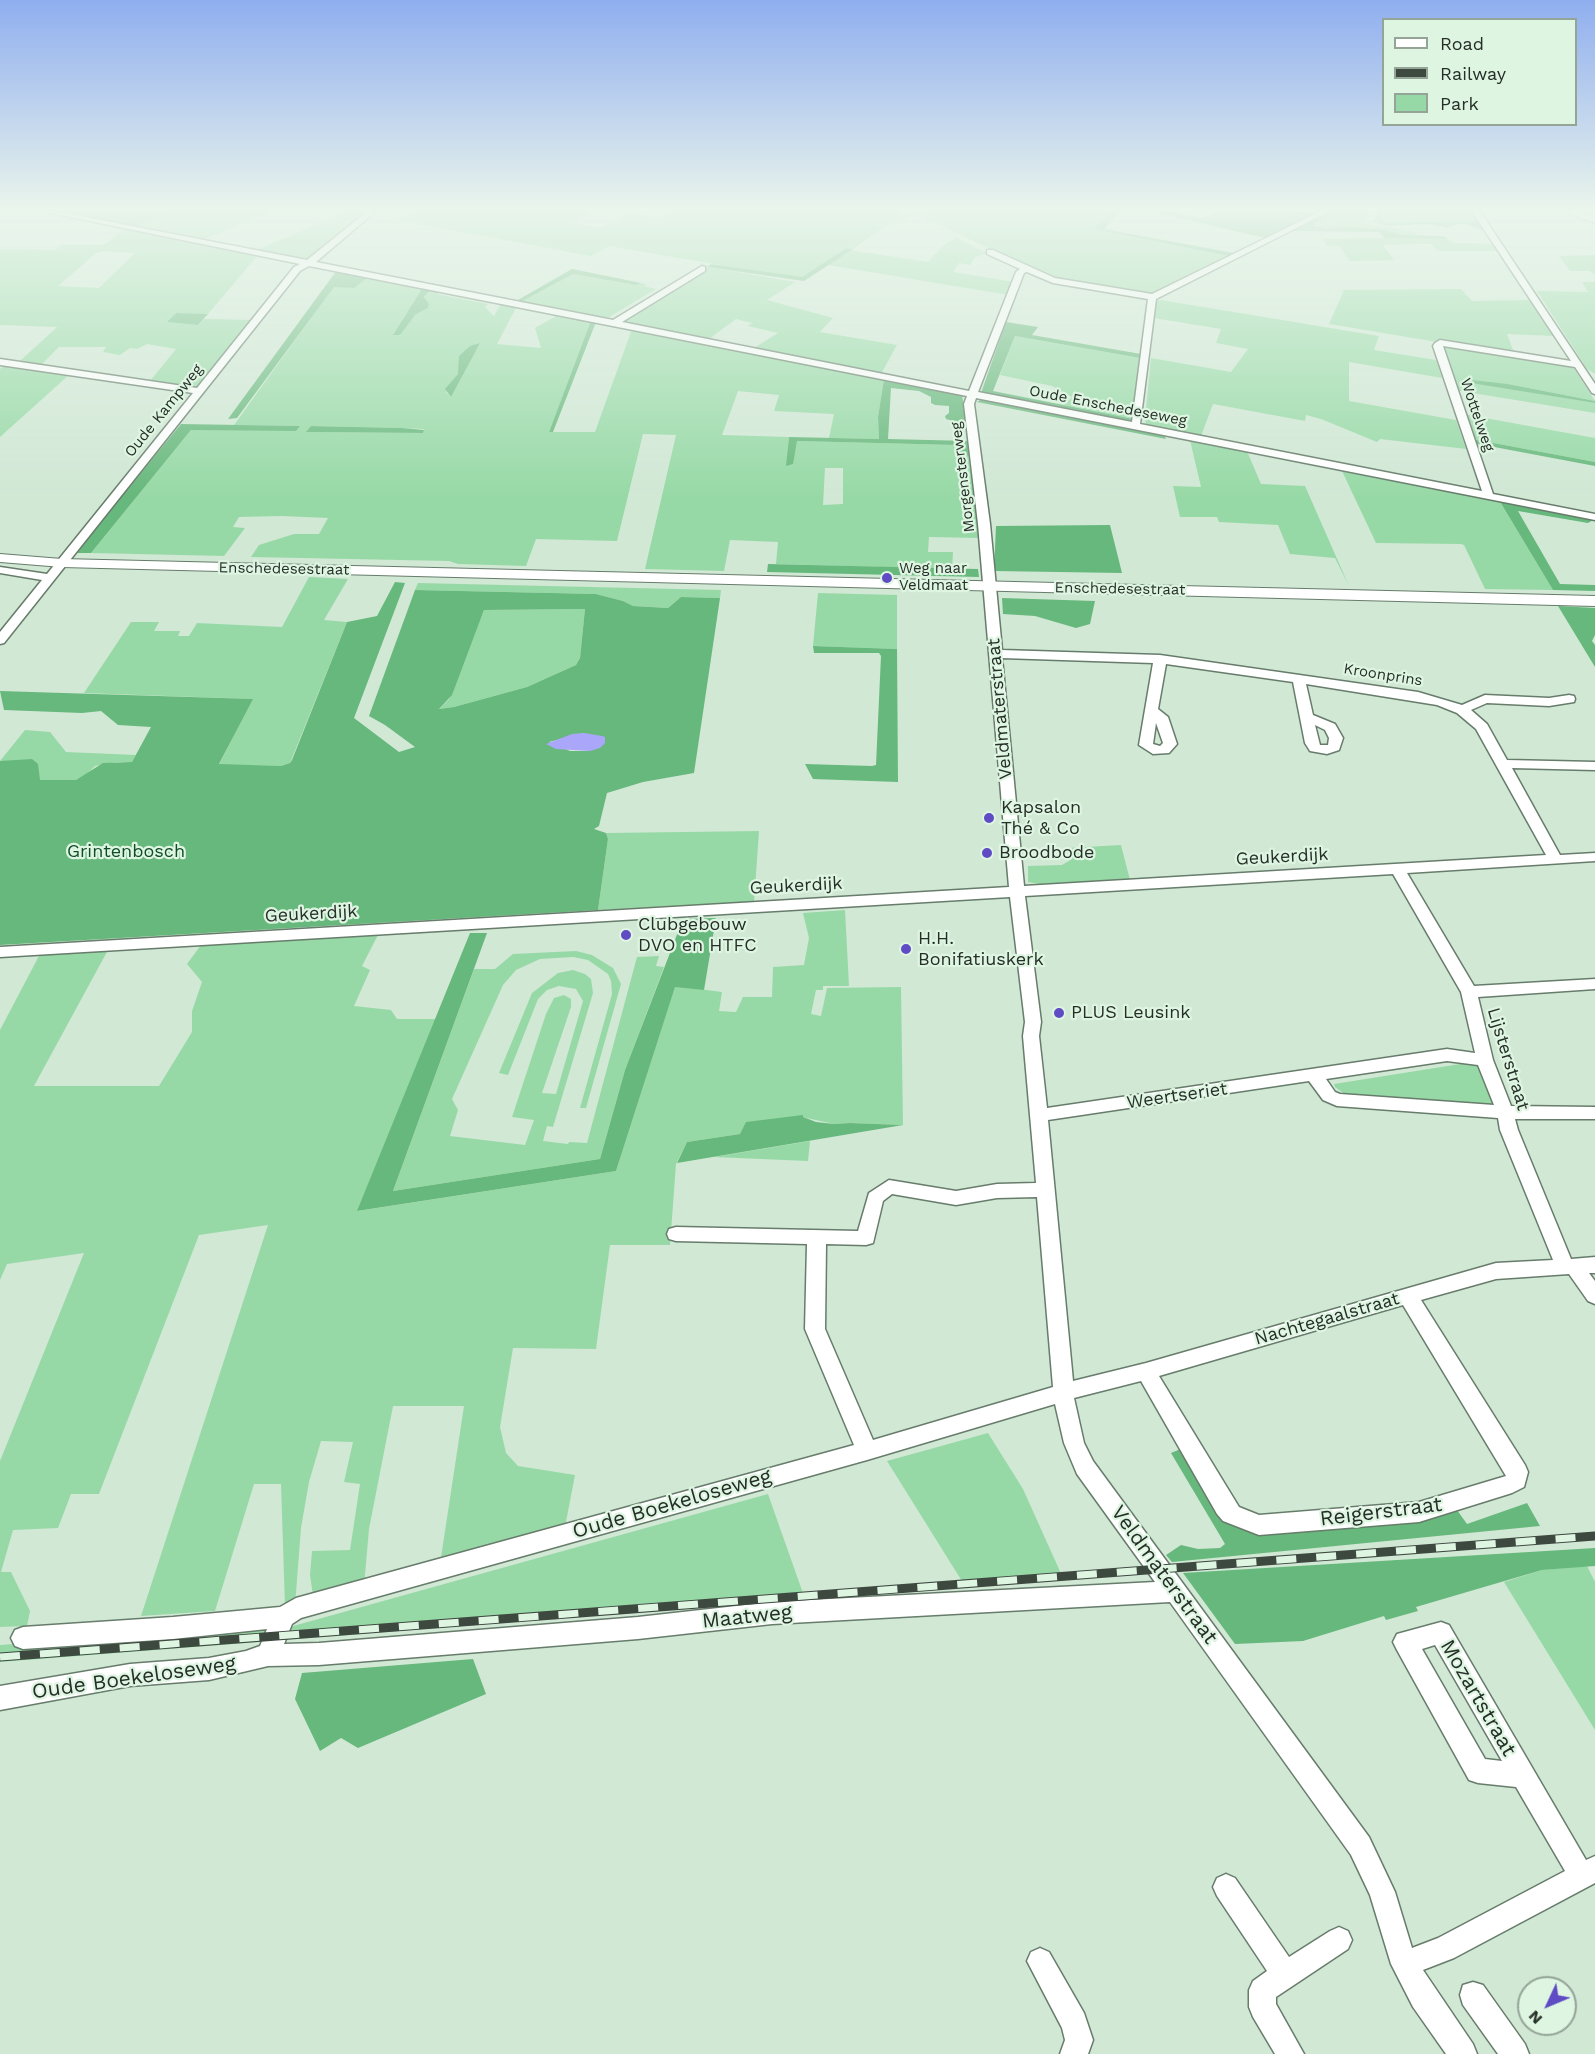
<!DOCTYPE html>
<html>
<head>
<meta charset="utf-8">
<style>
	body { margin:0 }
	#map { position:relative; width:1595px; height:2054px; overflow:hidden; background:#d1e8d5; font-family:"Work Sans",sans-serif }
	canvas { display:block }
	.legend { position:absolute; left:1382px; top:18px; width:195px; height:108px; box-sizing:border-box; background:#def5e2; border:2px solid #94a597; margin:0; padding:8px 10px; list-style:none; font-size:18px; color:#252e27 }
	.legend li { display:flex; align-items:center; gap:12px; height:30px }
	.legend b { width:30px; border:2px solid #94a597 }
	.north { position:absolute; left:1517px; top:1976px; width:60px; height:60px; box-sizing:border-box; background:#def5e2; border:2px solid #94a597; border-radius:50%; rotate:226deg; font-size:16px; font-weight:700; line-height:24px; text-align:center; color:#252e27 }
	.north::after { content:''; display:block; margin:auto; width:21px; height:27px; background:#5f4bc4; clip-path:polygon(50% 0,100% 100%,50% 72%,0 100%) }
</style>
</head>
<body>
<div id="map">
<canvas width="1595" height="2054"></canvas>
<ul class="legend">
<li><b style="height:8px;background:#fff"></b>Road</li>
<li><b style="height:8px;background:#3d483f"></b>Railway</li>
<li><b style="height:16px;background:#97d9a6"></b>Park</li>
</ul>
<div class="north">N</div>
</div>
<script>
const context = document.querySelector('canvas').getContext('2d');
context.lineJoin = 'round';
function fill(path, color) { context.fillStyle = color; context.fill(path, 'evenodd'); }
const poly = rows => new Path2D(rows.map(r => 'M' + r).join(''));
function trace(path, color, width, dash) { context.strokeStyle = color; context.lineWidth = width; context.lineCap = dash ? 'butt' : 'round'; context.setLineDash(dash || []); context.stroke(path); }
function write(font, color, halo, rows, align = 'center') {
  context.font = font + ' "Work Sans",sans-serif'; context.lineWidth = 4.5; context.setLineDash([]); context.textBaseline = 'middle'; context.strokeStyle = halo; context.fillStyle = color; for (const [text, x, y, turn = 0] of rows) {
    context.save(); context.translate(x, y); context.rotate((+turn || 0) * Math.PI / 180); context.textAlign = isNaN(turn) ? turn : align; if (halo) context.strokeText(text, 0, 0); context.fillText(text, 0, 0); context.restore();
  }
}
const green = poly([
	[174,210,273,210,203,240,134,227],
	[348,210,369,210,311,260,257,250],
	[419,210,597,210,572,223,601,228,628,213,659,218,676,210,897,210,911,216,885,226,853,249,846,248,802,277,796,278,609,246,591,256,396,220],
	[929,210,1112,210,1093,229,1228,256,1157,291,1146,294,1049,277,916,214],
	[1334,210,1368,210,1369,217,1365,221,1370,225,1411,231,1420,236,1401,235,1383,229,1342,227,1327,229,1314,226,1315,223,1335,216,1327,213],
	[1376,210,1470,210,1477,220,1386,223],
	[123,229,257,256,208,314,176,313,168,322,198,325,204,319,251,320,202,385,197,387,150,381,176,349,147,344,137,349,130,348,120,355,103,352,106,347,59,347,42,364,20,361,57,327,0,325,0,249,56,250,61,245,104,245],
	[103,251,135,253,99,288,58,286,96,253],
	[956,238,988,253,975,257,970,265,959,263,953,272,1014,282,1009,295,828,265,850,250,928,262,945,244],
	[1385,238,1448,239,1454,243,1494,244,1499,251,1438,251,1431,244,1383,245,1394,260,1350,261,1339,246,1324,245,1326,244,1323,239],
	[1595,255,1595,275,1590,271,1570,271,1559,256],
	[707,267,795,282,767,300,833,318,820,332,897,345,881,374,754,348,778,333,748,326,752,323,736,319,709,339,622,321],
	[573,274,636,285,641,283,647,284,644,286,656,289,606,319,521,302],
	[369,277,423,287,393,335,415,315,428,308,429,304,424,298,432,289,440,291,437,294,488,304,485,307,494,316,501,303,517,306,497,344,541,348,535,328,556,316,590,323,549,432,595,432,632,329,884,379,878,417,879,439,829,438,834,414,774,411,779,395,738,391,722,435,789,437,787,466,797,441,957,445,959,455,972,456,982,538,929,537,928,552,953,552,952,569,776,564,778,542,730,540,724,571,645,569,676,435,643,434,617,541,536,539,526,566,458,564,449,561,251,557,259,545,294,534,319,534,328,518,282,516,239,517,233,527,245,528,224,556,91,553,191,430,299,426,234,425,334,286,354,288],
	[479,343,451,397,446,392,458,374,461,354],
	[311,426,402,428,424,429,423,433,307,432],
	[825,468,843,468,843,504,823,505],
	[1582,282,1595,282,1595,374,1587,369,1537,291,1588,292],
	[1461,289,1472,301,1531,300,1554,336,1507,334,1515,355,1329,324,1344,290],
	[1161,300,1379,336,1374,350,1436,360,1442,378,1349,362,1349,401,1456,420,1466,449,1380,439,1377,442,1321,419,1306,415,1305,421,1213,404,1201,436,1146,424,1145,420,1151,358,1231,372,1248,349,1216,343,1221,329,1154,318,1156,301],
	[1015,336,1140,358,1134,419,1064,405,1072,397,1052,386,1000,375],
	[1447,347,1573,367,1595,401,1508,384,1471,382,1595,403,1595,413,1454,390,1442,348],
	[5,365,70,374,0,437,0,369],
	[1463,414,1595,438,1595,462,1472,439],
	[1190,440,1247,451,1261,484,1305,486,1349,586,1335,558,1290,554,1278,525,1219,522,1217,517,1180,517,1173,486,1201,487],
	[1342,471,1499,500,1553,590,1485,589,1464,545,1461,544,1376,543],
	[309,577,348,579,324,620,347,622,290,763,281,766,219,765,252,699,84,693,131,622,159,622,154,631,180,631,178,636,189,636,197,623,282,627],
	[418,583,721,590,720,598,681,597,668,608,633,606,623,601,596,594,415,590],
	[818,593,897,595,897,649,813,646],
	[484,610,585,609,580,658,576,665,527,687,454,707,439,709,449,699],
	[25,730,50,732,66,752,136,755,132,762,117,762,95,766,85,776,76,780,40,780,39,777,5,761,0,761],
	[759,831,754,902,598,910,608,839,606,833],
	[1121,845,1130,880,1039,884,1028,882,1028,866,1062,865,1072,859,1068,848],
	[845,910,849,986,823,986,823,990,816,990,811,1014,821,1016,827,988,901,987,903,1125,850,1123,834,1124,802,1117,740,1134,687,1142,676,1164,670,1245,610,1245,596,1349,513,1348,500,1427,506,1453,518,1466,575,1475,565,1527,440,1564,464,1406,393,1406,369,1529,364,1586,313,1596,310,1575,312,1551,350,1550,360,1484,344,1482,353,1442,321,1441,309,1482,301,1528,295,1606,285,1607,281,1484,254,1484,215,1611,141,1616,268,1225,199,1235,99,1494,71,1494,58,1528,13,1530,1,1572,11,1572,30,1611,27,1626,0,1627,0,1461,84,1253,7,1264,0,1280,0,1030,40,954,108,950,34,1086,159,1086,192,1032,192,1011,202,982,187,964,201,945,378,935,362,966,370,970,354,1006,391,1010,397,1019,436,1019,358,1211,616,1171,675,986,722,992,719,1011,736,1012,743,997,772,997,773,967,804,965,809,938,803,913],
	[576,951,592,955,613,968,621,984,586,1108,580,1108,612,994,611,981,608,974,588,960,573,957,540,959,516,970,503,985,452,1099,458,1110,450,1136,525,1145,534,1120,512,1117,546,1014,554,998,564,995,571,999,571,1007,542,1093,556,1094,583,1001,576,989,559,986,547,990,538,999,508,1075,499,1073,532,993,558,973,573,970,585,974,591,979,593,993,553,1127,547,1126,543,1141,568,1144,569,1142,587,1143,637,957,659,956,656,966,664,967,625,1070,600,1159,393,1191,474,969,495,969,513,954],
	[1479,1061,1496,1105,1493,1107,1346,1095,1335,1087,1334,1084],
	[810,1141,808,1161,714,1157],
	[988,1433,1023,1489,1063,1578,965,1586,887,1461],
	[768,1494,805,1599,285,1640,286,1628],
	[1587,1566,1595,1582,1595,1730,1504,1582,1542,1570],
	[270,1622,259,1642,0,1662,0,1645,190,1632]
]);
const forest = poly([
	[47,210,174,210,134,227],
	[1112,210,1121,210,1104,229,1234,253,1228,256,1093,229],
	[1145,210,1164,210,1197,218,1209,217,1220,210,1288,210,1314,214,1265,238],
	[1327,213,1336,218,1315,223,1314,226,1327,229,1342,227,1383,229,1401,235,1443,236,1448,239,1385,238,1379,232,1292,231],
	[1379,213,1386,223,1477,220,1485,231,1466,224,1458,224,1447,228,1430,224,1387,226,1373,222],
	[846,248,853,249,804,281,707,267,711,264,802,277],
	[572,269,641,283,636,285,573,274,521,302,516,301],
	[337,270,369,277,354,288,334,287,237,418,228,419],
	[423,287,432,289,424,297,429,304,428,308,415,315,400,335,393,335],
	[176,313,208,314,198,325,167,322],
	[559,314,596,322,553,432,549,432,590,323,556,316],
	[1006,322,1038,327,1032,335,1141,354,1140,358,1015,336,993,391,1134,419,1132,422,981,393],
	[480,343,451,397,445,389,458,374,459,356,470,346],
	[884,379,962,395,967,425,946,419,945,416,949,413,949,406,935,405,931,403,931,397,919,391,891,388,888,439,970,441,972,456,959,455,956,445,797,441,793,464,786,466,789,437,879,439,878,417],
	[1471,380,1508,384,1595,401,1595,403,1471,383],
	[982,399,1164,435,1166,439,977,402],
	[181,424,300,426,296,431,191,430,91,553,75,553],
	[311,426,402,428,424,430,423,433,306,432],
	[1472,439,1595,462,1595,466,1473,443],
	[1499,500,1595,519,1588,523,1518,511,1560,584,1595,585,1595,591,1553,590],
	[1110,525,1122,573,994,571,996,526],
	[768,564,978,569,979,577,767,572],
	[395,582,405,583,354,718,399,752,415,747,385,725,369,716,415,590,596,594,623,601,633,606,668,608,681,597,720,598,694,773,643,782,607,793,599,826,594,829,606,833,608,839,598,910,0,945,0,761,32,759,38,764,40,780,76,780,103,763,132,762,151,727,118,725,101,711,82,713,4,710,0,691,253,699,219,764,281,766,290,763,292,760,347,622,377,616],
	[484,610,585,609,580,658,576,665,527,687,454,707,439,709,452,695],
	[584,733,590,751,570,751,549,742],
	[1002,598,1095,601,1090,624,1076,628,1035,616,1003,614],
	[1558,606,1595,608,1595,635,1592,641,1595,645,1595,667],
	[813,646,897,649,898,782,813,779,805,764,872,766,876,765,881,656,879,653,814,653],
	[716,918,704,990,675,987,616,1171,357,1211,470,933,487,933,393,1191,600,1159,625,1070,683,919],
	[803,1115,803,1117,816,1122,834,1124,850,1123,903,1125,677,1163,687,1142,740,1134,746,1122],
	[1183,1448,1226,1518,1251,1532,1416,1521,1457,1510,1467,1524,1527,1503,1540,1526,1172,1562,1166,1555,1181,1545,1198,1549,1220,1548,1225,1544,1171,1453],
	[1595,1548,1595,1566,1542,1570,1416,1607,1418,1611,1386,1620,1384,1616,1303,1641,1235,1644,1183,1573],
	[473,1659,486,1694,358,1748,341,1738,320,1751,295,1699,302,1673]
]);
const water = poly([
	[584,733,602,736,605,737,605,743,600,748,590,751,556,749,546,744,572,734]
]);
const minor = poly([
	[36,210,49,210,307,260,369,210,377,210,316,262,613,320,702,266,705,267,705,271,622,322,969,391,1016,272,1020,269,987,254,987,250,993,250,1055,278,1152,294,1323,210,1332,210,1156,299,1140,424,1482,491,1433,346,1435,343,1440,340,1571,361,1471,210,1479,210,1595,384,1595,394,1592,393,1575,367,1443,346,1493,494,1595,514,1595,520,976,398,974,404,990,524,1002,650,1160,655,1418,692,1462,705,1485,695,1549,698,1569,695,1574,696,1575,699,1574,702,1549,706,1487,703,1471,710,1487,724,1507,760,1595,762,1595,770,1512,768,1560,855,1595,853,1595,861,1407,873,1474,986,1595,979,1595,989,1478,997,1493,1060,1511,1106,1595,1107,1595,1119,1515,1119,1518,1130,1571,1259,1595,1257,1595,1273,1589,1273,1595,1281,1595,1304,1588,1301,1569,1274,1496,1279,1421,1300,1525,1465,1528,1472,1524,1487,1512,1493,1419,1522,1259,1535,1223,1521,1217,1514,1141,1381,1074,1398,1084,1443,1093,1461,1369,1837,1395,1892,1412,1948,1438,1938,1565,1871,1516,1787,1478,1783,1469,1780,1397,1650,1393,1642,1397,1634,1441,1622,1449,1625,1586,1860,1595,1856,1595,1883,1454,1958,1423,1970,1473,2044,1477,2054,1446,2054,1413,2007,1391,1964,1370,1895,1351,1855,1170,1602,772,1624,638,1639,319,1665,268,1666,209,1680,130,1686,0,1710,0,1686,130,1664,209,1658,246,1651,260,1646,267,1629,173,1639,23,1649,15,1646,11,1638,15,1630,23,1627,173,1617,280,1607,296,1598,854,1445,805,1329,807,1244,676,1241,669,1239,667,1234,669,1229,676,1227,858,1231,869,1193,889,1180,956,1191,997,1184,1036,1183,1023,1036,1025,1022,1010,897,0,957,0,947,1009,887,978,524,964,404,967,396,309,266,300,271,4,643,0,644,0,632,42,580,0,573,0,567,47,574,193,393,0,365,0,359,197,388,294,267,300,264,36,210],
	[1027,272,1053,283,1148,299,1132,422,978,392,1024,273,1027,272],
	[1002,658,1153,663,1139,745,1153,754,1169,753,1177,744,1168,717,1158,709,1166,664,1293,682,1305,743,1310,751,1327,754,1339,750,1343,738,1335,724,1313,715,1306,684,1437,705,1457,713,1476,729,1546,855,1024,886,1002,658],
	[1156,723,1163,743,1160,746,1153,744,1156,723],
	[1315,725,1325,730,1329,738,1328,745,1320,745,1315,725],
	[1393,874,1461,992,1475,1053,1447,1049,1047,1108,1039,1036,1041,1022,1025,896,1393,874],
	[1447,1061,1478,1065,1494,1105,1340,1094,1335,1092,1326,1079,1447,1061],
	[1309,1081,1323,1100,1337,1106,1498,1118,1500,1130,1553,1260,1496,1263,1146,1363,1073,1381,1048,1120,1309,1081],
	[892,1194,956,1205,997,1198,1037,1197,1053,1387,873,1440,825,1329,826,1244,866,1245,873,1243,883,1201,892,1194],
	[1403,1305,1506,1476,1419,1502,1259,1515,1239,1507,1159,1376,1403,1305],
	[1055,1404,1064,1443,1077,1474,1155,1582,772,1602,638,1617,319,1643,284,1644,292,1624,301,1618,867,1460,1055,1404],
	[1435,1645,1502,1761,1485,1759,1422,1649,1435,1645],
	[1226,1874,1235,1878,1289,1957,1330,1931,1339,1927,1348,1931,1352,1940,1348,1949,1276,1997,1276,2004,1304,2054,1275,2054,1253,2017,1249,2007,1249,1990,1253,1981,1267,1971,1217,1896,1213,1887,1217,1878,1226,1874],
	[1040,1948,1049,1952,1084,2013,1093,2040,1088,2054,1060,2054,1065,2040,1062,2028,1027,1961,1031,1952,1040,1948],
	[1473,1982,1483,1985,1525,2044,1529,2054,1498,2054,1463,2005,1460,1995,1463,1985,1473,1982]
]);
const major = poly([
	[1559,210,1572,210,1595,217,1595,223,1559,210],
	[0,554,62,559,1595,596,1595,606,62,567,0,562,0,554]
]);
const rail = poly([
	[0,1657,1595,1536]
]);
const markers = [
	[887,578,6,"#5f4bc4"],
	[989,818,6,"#5f4bc4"],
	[987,853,6,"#5f4bc4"],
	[626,935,6,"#5f4bc4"],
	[906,949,6,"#5f4bc4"],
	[1059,1013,6,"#5f4bc4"]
];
const farStreetnames = [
	["Oude Enschedeseweg",1108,406,11],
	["Oude Kampweg",164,411,-51],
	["Wottelweg",1477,415,71],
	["Morgensterweg",963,477,-97],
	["Enschedesestraat",284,569,1],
	["Enschedesestraat",1120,589,1],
	["Kroonprins",1383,675,9]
];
const farPoinames = [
	["Weg naar",899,569],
	["Veldmaat",899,586]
];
const streetNames = [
	["Veldmaterstraat",1000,709,-95],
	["Geukerdijk",1282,857,-3],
	["Geukerdijk",796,886,-3],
	["Geukerdijk",311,914,-3],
	["Lijsterstraat",1508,1059,73],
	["Weertseriet",1177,1096,-8],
	["Nachtegaalstraat",1327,1319,-16]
];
const poiNames = [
	["Kapsalon",1001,808],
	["Thé & Co",1001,829],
	["Broodbode",999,853],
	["Clubgebouw",638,925],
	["DVO en HTFC",638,946],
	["H.H.",918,939],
	["Bonifatiuskerk",918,960],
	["PLUS Leusink",1071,1013]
];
const parkNames = [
	["Grintenbosch",126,852]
];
const nearStreetnames = [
	["Oude Boekeloseweg",672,1504,-16],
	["Reigerstraat",1381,1512,-7],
	["Veldmaterstraat",1164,1575,54],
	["Maatweg",747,1617,-6],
	["Oude Boekeloseweg",134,1678,-8],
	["Mozartstraat",1478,1698,60]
];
fill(green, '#97d9a6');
fill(forest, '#67b87c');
fill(water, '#aaa6fa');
trace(minor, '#677c6b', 3);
trace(major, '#677c6b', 2);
fill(minor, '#fff');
fill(major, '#fff');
trace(rail, '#3d483f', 9);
trace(rail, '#def5e2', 7, [20]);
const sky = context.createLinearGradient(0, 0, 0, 497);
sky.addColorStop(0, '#8faeef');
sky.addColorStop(0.42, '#eaf5ec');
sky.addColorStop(1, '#eaf5ec00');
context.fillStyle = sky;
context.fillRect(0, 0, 1595, 497);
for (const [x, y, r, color] of markers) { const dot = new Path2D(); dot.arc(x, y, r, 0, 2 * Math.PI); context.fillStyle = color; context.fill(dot); trace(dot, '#def5e2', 2); }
write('15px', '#252e27', '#def5e2', farStreetnames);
write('15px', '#252e27', '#def5e2', farPoinames, 'left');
write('18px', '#252e27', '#def5e2', streetNames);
write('18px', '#252e27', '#def5e2', poiNames, 'left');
write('18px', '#104d26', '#def5e2', parkNames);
write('21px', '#252e27', '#def5e2', nearStreetnames);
</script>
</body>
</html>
